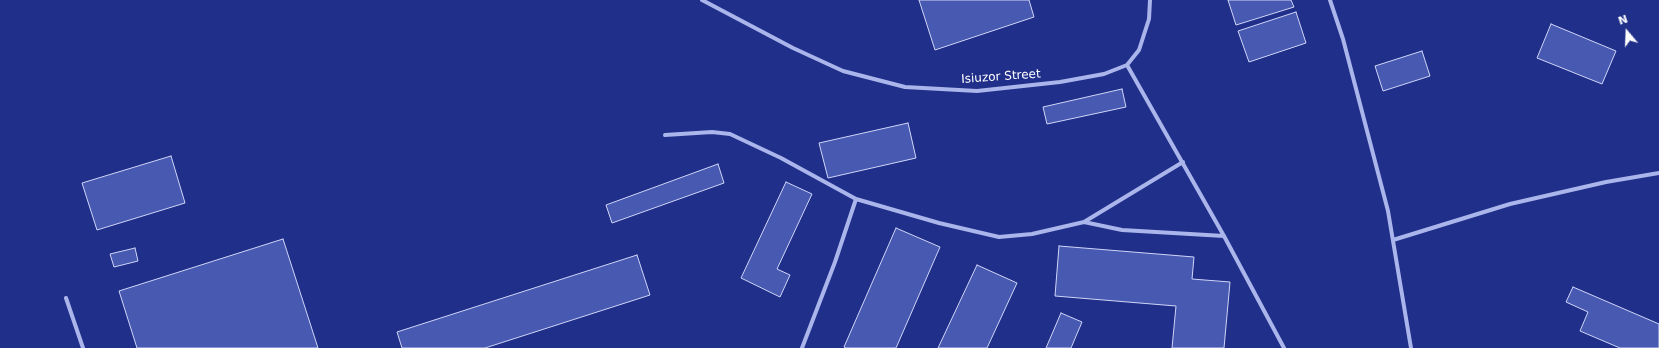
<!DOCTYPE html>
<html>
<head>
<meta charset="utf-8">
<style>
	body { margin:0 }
	#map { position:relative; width:1659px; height:348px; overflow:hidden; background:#202f89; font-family:"DejaVu Sans",sans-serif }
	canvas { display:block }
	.north { position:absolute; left:1607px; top:12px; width:40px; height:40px; -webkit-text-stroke:3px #202f89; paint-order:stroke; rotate:341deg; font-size:11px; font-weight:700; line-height:16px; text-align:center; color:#fff }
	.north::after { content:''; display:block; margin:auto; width:14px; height:18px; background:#fff; clip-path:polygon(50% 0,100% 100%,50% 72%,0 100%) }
</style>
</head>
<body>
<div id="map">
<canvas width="1659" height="348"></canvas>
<div class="north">N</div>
</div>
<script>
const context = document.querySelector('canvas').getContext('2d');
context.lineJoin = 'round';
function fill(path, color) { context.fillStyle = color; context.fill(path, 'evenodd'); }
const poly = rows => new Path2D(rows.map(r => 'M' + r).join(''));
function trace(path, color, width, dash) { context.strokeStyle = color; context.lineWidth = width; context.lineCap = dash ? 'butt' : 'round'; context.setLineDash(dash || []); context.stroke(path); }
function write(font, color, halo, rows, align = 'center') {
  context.font = font + ' "DejaVu Sans",sans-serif'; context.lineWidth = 3; context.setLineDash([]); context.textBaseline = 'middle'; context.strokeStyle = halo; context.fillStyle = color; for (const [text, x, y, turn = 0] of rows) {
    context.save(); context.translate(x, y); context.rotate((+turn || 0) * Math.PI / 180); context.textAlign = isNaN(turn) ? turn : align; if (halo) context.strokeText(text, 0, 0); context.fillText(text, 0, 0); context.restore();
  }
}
const building = poly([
	[919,0,1029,0,1034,17,935,50,919,0],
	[1228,0,1291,0,1294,7,1236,25,1228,0],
	[1296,12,1306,43,1249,62,1238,31,1296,12],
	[1551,24,1616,51,1602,84,1537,58,1551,24],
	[1422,51,1430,76,1383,91,1375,66,1422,51],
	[1122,89,1126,107,1047,124,1043,107,1122,89],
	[908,123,916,158,828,178,819,143,908,123],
	[171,156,185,203,97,230,82,183,171,156],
	[718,164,724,183,612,223,606,205,718,164],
	[786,182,812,194,777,269,790,275,780,297,741,278,786,182],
	[896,228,940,247,896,348,846,348,844,347,896,228],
	[283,239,318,348,137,348,119,291,283,239],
	[1059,246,1194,257,1192,279,1230,282,1224,348,1172,348,1176,306,1055,296,1059,246],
	[135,248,138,261,114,267,110,254,135,248],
	[637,255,650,295,485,348,402,348,397,332,637,255],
	[977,265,1017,283,987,348,938,348,977,265],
	[1573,287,1659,324,1659,348,1620,348,1580,331,1588,312,1566,302,1573,287],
	[1061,313,1082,322,1071,348,1046,348,1061,313]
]);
const minor = poly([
	[702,0,793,48,843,71,905,87,977,91,1060,82,1104,74,1127,65,1139,50,1149,19,1150,0],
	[1330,0,1343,39,1388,211,1411,348],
	[1127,65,1224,236,1284,348],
	[665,135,712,132,730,134,781,158,856,199,939,223,999,237,1032,234,1084,222,1183,162],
	[1084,222,1122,230,1224,236],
	[1393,240,1510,204,1606,182,1659,173],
	[66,298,83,348],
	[802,348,835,262,856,199]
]);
const streetNames = [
	["Isiuzor Street",1001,77,-4]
];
fill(building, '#4859b1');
trace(building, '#cfd6f8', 1);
trace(minor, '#aab5eb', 4);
write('12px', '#fff', '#202f89', streetNames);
</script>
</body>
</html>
